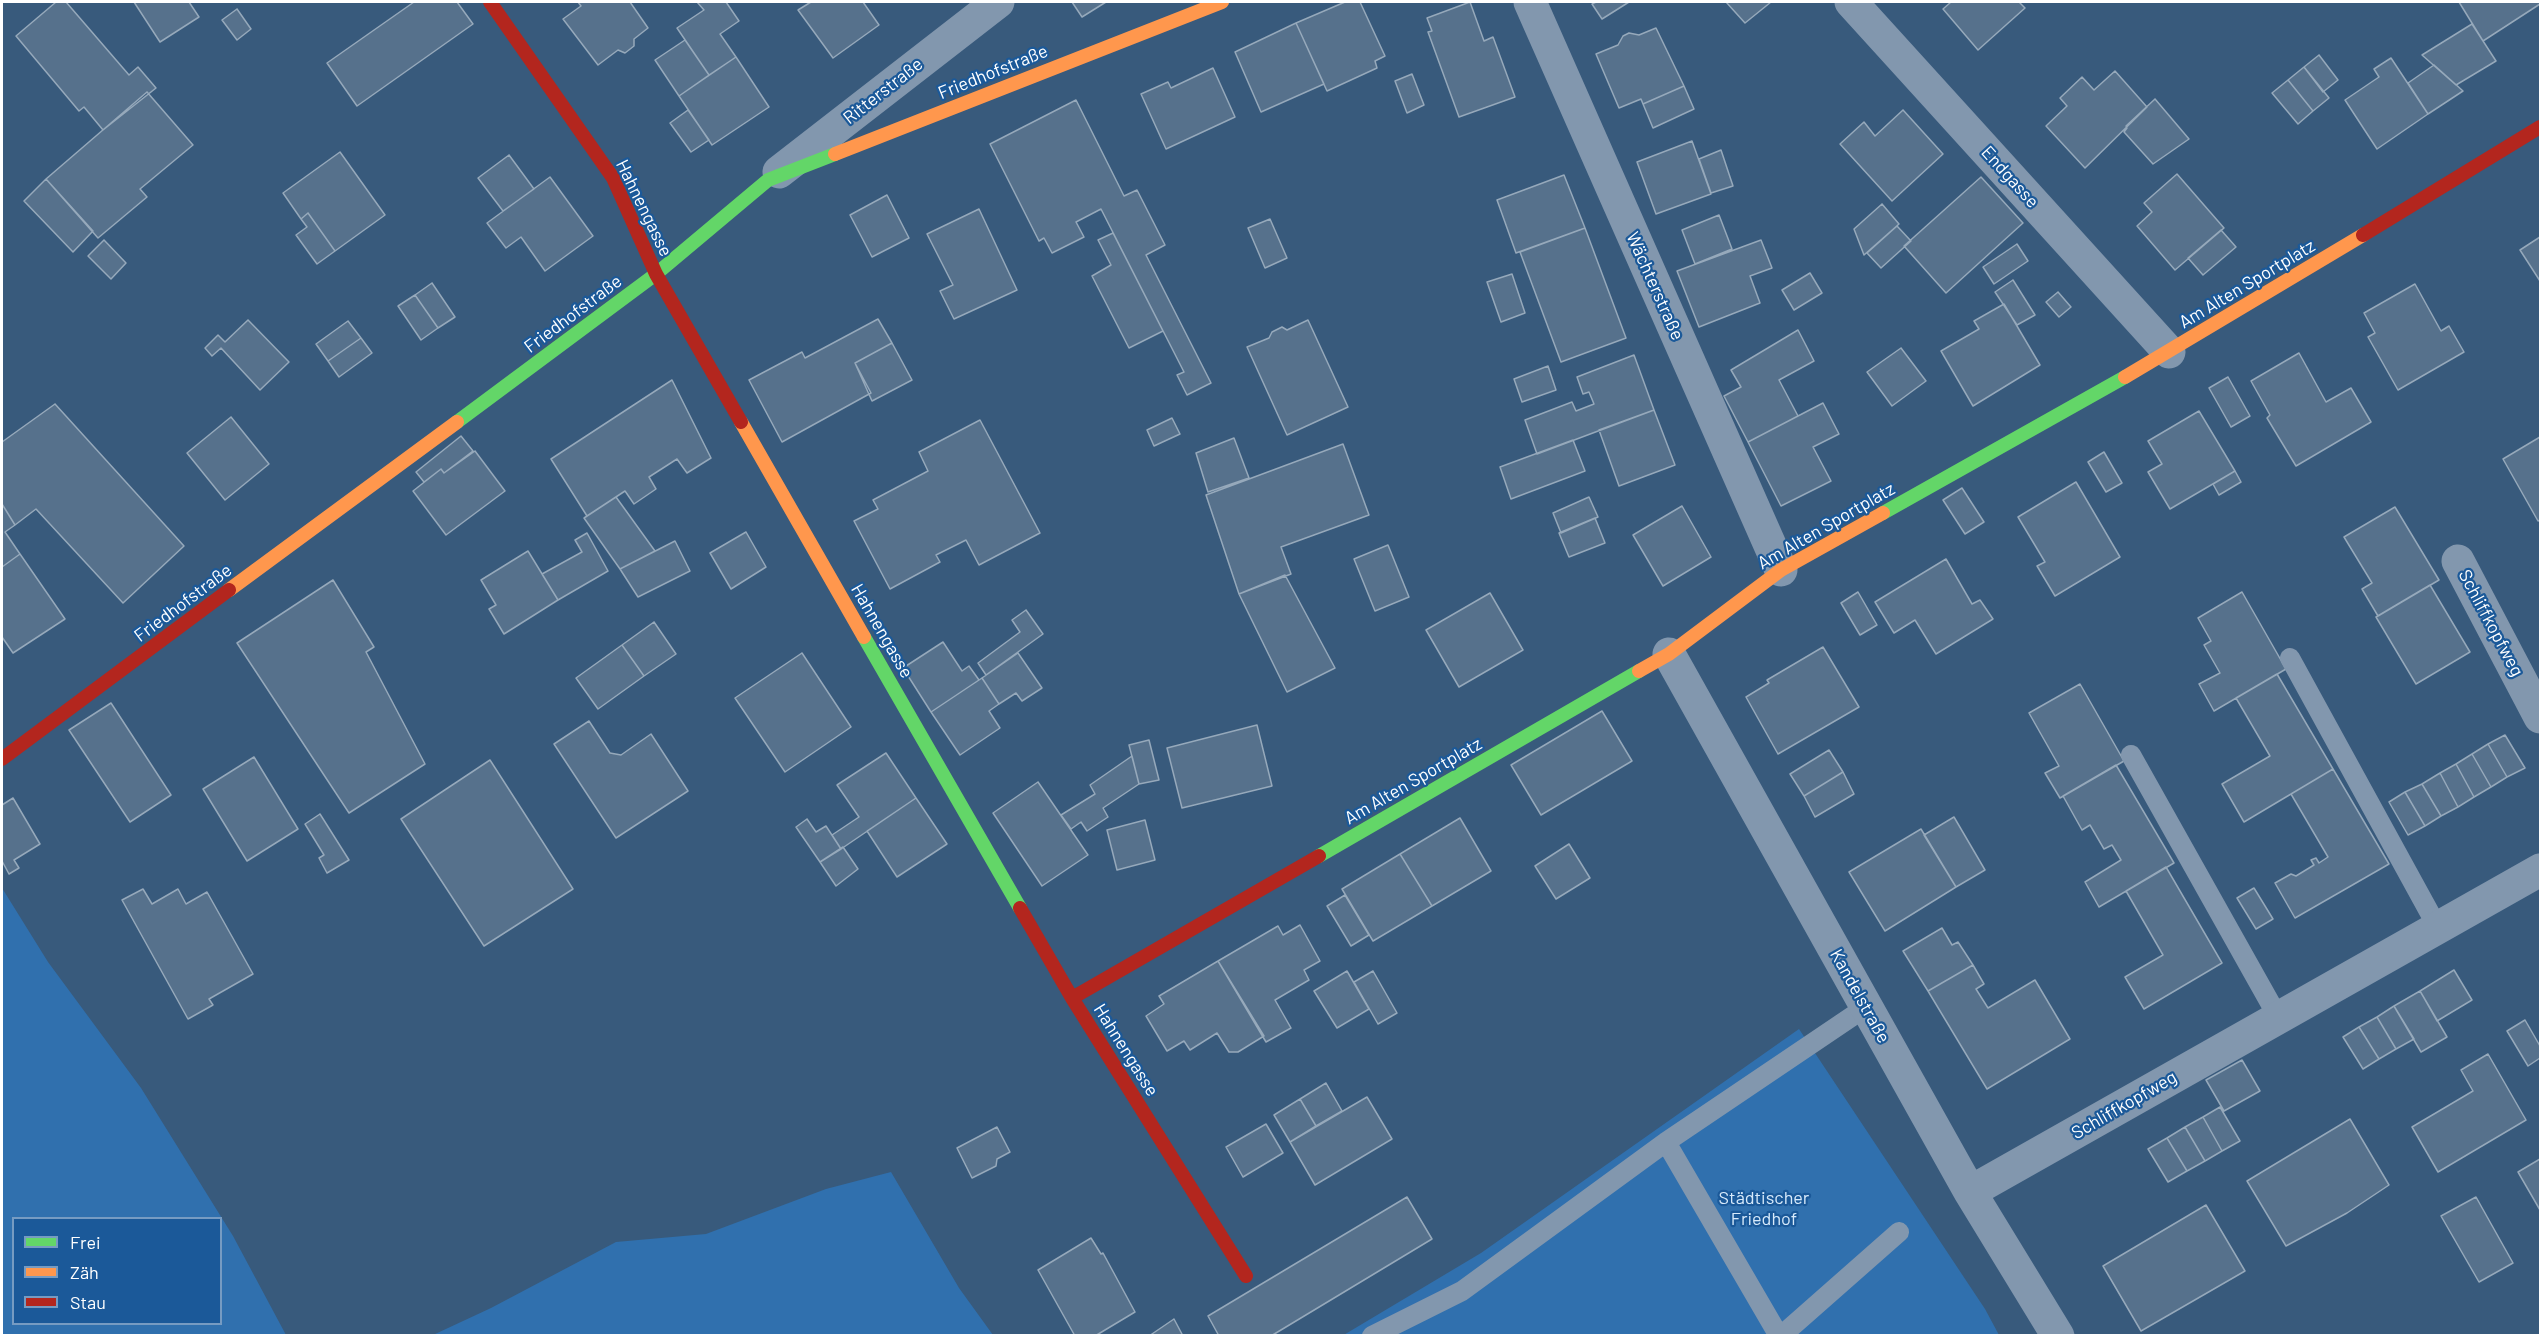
<!DOCTYPE html>
<html>
<head>
<meta charset="utf-8">
<style>
	body { margin:0 }
	#map { position:relative; width:2542px; height:1337px; overflow:hidden; background:#385a7c; font-family:Barlow,sans-serif }
	canvas { display:block }
	.frame { position:absolute; inset:0; border:3px solid #fff; pointer-events:none }
	.legend { position:absolute; left:12px; top:1217px; width:210px; height:108px; box-sizing:border-box; background:#1b5999; border:2px solid #769bc2; margin:0; padding:8px 10px; list-style:none; font-size:18px; color:#fff }
	.legend li { display:flex; align-items:center; gap:12px; height:30px }
	.legend b { width:30px; border:2px solid #769bc2 }
</style>
</head>
<body>
<div id="map">
<canvas width="2542" height="1337"></canvas>
<div class="frame"></div>
<ul class="legend">
<li><b style="height:8px;background:#63d668"></b>Frei</li>
<li><b style="height:8px;background:#ff974d"></b>Zäh</li>
<li><b style="height:8px;background:#b3261e"></b>Stau</li>
</ul>
</div>
<script>
const context = document.querySelector('canvas').getContext('2d');
context.lineJoin = 'round';
function fill(path, color) { context.fillStyle = color; context.fill(path, 'evenodd'); }
const poly = rows => new Path2D(rows.map(r => 'M' + r).join(''));
function trace(path, color, width, dash) { context.strokeStyle = color; context.lineWidth = width; context.lineCap = dash ? 'butt' : 'round'; context.setLineDash(dash || []); context.stroke(path); }
function write(font, color, halo, rows, align = 'center') {
  context.font = font + ' Barlow,sans-serif'; context.lineWidth = 4.5; context.setLineDash([]); context.textBaseline = 'middle'; context.strokeStyle = halo; context.fillStyle = color; for (const [text, x, y, turn = 0] of rows) {
    context.save(); context.translate(x, y); context.rotate((+turn || 0) * Math.PI / 180); context.textAlign = isNaN(turn) ? turn : align; if (halo) context.strokeText(text, 0, 0); context.fillText(text, 0, 0); context.restore();
  }
}
const green = poly([
	[2,888,48,962,141,1088,233,1236,286,1335,2,1335],
	[14,1218,220,1218,220,1324,14,1324],
	[1799,1029,1985,1309,1999,1335,1342,1336,1481,1253],
	[891,1172,959,1288,993,1335,433,1335,491,1308,616,1242,706,1234,826,1189]
]);
const building = poly([
	[56,2,66,2,129,75,138,67,156,88,103,130,84,107,79,111,16,36,56,2],
	[134,2,189,2,199,17,160,42,134,2],
	[414,2,457,2,473,24,357,106,327,63,414,2],
	[578,2,630,2,648,28,634,39,634,46,625,53,618,50,598,65,563,19,581,6,578,2],
	[697,2,726,2,739,21,720,34,736,57,709,75,677,28,704,10,697,2],
	[811,2,863,2,879,25,833,58,798,10,811,2],
	[1072,2,1106,2,1082,17,1072,2],
	[1345,2,1360,2,1385,56,1375,61,1377,68,1327,91,1296,23,1345,2],
	[1470,2,1484,41,1493,37,1515,97,1459,117,1428,32,1432,31,1427,18,1470,2],
	[1596,2,1629,2,1602,19,1592,4,1596,2],
	[1726,2,1771,2,1745,23,1726,2],
	[1951,2,2019,2,2025,8,1978,50,1943,9,1951,2],
	[2459,2,2540,2,2540,4,2483,41,2459,2],
	[237,9,251,29,237,40,222,20,237,9],
	[1296,23,1324,84,1261,112,1235,52,1296,23],
	[2472,24,2496,61,2456,85,2422,55,2472,24],
	[1656,28,1684,86,1643,104,1641,99,1619,108,1596,54,1618,45,1623,36,1629,33,1639,35,1656,28],
	[685,40,709,75,679,96,655,60,685,40],
	[2319,55,2338,80,2323,92,2304,67,2319,55],
	[736,57,769,107,712,145,679,96,736,57],
	[2391,58,2428,114,2377,149,2345,100,2379,77,2374,69,2391,58],
	[2434,65,2463,91,2428,114,2408,83,2434,65],
	[2304,67,2329,98,2313,111,2288,80,2304,67],
	[1213,68,1235,117,1166,149,1141,94,1168,82,1171,88,1213,68],
	[2115,71,2147,107,2085,168,2046,126,2067,106,2060,98,2082,77,2094,90,2115,71],
	[1412,74,1424,105,1407,113,1395,81,1412,74],
	[2288,80,2313,111,2298,124,2272,93,2288,80],
	[1684,86,1694,109,1653,128,1643,104,1684,86],
	[147,92,193,145,140,189,147,197,98,238,46,179,147,92],
	[2155,99,2189,139,2153,164,2124,132,2127,128,2126,126,2155,99],
	[1076,100,1124,196,1137,190,1165,245,1146,255,1211,383,1187,395,1177,375,1184,372,1101,209,1076,222,1084,237,1052,253,1044,238,1039,241,990,144,1076,100],
	[688,110,709,140,691,152,670,123,688,110],
	[1903,110,1943,154,1892,201,1840,144,1864,122,1875,136,1903,110],
	[1692,141,1711,194,1656,214,1637,162,1692,141],
	[1721,150,1733,186,1711,193,1699,159,1721,150],
	[340,152,385,215,335,251,308,213,301,219,283,193,340,152],
	[509,155,534,189,503,211,478,178,509,155],
	[2177,174,2224,228,2175,270,2137,226,2152,212,2144,203,2177,174],
	[1564,175,1585,228,1516,253,1497,200,1564,175],
	[550,177,593,236,545,271,521,237,506,248,487,223,550,177],
	[1981,177,2023,223,1946,293,1904,246,1981,177],
	[46,179,93,231,73,252,24,201,46,179],
	[887,195,909,238,872,257,850,215,887,195],
	[1882,204,1899,224,1864,255,1854,229,1882,204],
	[979,209,1017,290,954,319,940,291,953,285,927,234,979,209],
	[308,213,335,251,317,264,296,235,307,227,301,219,308,213],
	[1719,215,1732,249,1695,264,1682,230,1719,215],
	[1270,219,1287,258,1265,268,1248,228,1270,219],
	[1897,226,1911,241,1881,268,1867,253,1897,226],
	[1585,228,1626,338,1561,362,1520,252,1585,228],
	[2221,230,2236,247,2203,275,2188,258,2221,230],
	[1113,233,1163,331,1129,348,1092,276,1111,265,1098,240,1113,233],
	[2540,237,2540,281,2520,250,2540,237],
	[104,240,126,263,111,279,88,256,104,240],
	[1761,240,1772,268,1750,276,1760,303,1699,327,1677,271,1761,240],
	[2017,244,2028,261,1994,284,1983,267,2017,244],
	[1810,273,1822,293,1794,310,1782,290,1810,273],
	[1512,274,1525,313,1501,322,1487,282,1512,274],
	[2013,280,2035,315,2017,325,1995,292,2013,280],
	[432,283,455,317,438,328,415,295,432,283],
	[2415,284,2441,331,2449,326,2464,352,2398,390,2368,337,2375,333,2364,313,2415,284],
	[2058,292,2071,307,2059,317,2046,302,2058,292],
	[415,295,438,328,421,340,398,306,415,295],
	[2004,304,2040,365,1973,406,1941,351,1979,329,1974,321,2004,304],
	[878,319,892,343,855,363,871,393,782,442,749,380,802,352,805,358,878,319],
	[248,320,289,362,260,390,221,348,212,356,205,348,218,335,225,342,248,320],
	[1308,320,1348,407,1287,435,1247,347,1269,338,1272,332,1282,327,1287,330,1308,320],
	[348,321,361,338,328,361,316,344,348,321],
	[1798,330,1814,361,1779,380,1798,416,1748,442,1724,396,1741,387,1731,370,1798,330],
	[361,338,372,353,339,377,328,361,361,338],
	[892,343,912,380,872,401,855,363,892,343],
	[1901,348,1926,381,1892,406,1867,372,1901,348],
	[2299,353,2326,402,2351,388,2371,422,2296,466,2267,418,2270,415,2251,381,2299,353],
	[1634,355,1654,410,1537,454,1525,420,1572,402,1576,411,1594,404,1589,392,1583,394,1577,377,1634,355],
	[1548,366,1556,390,1522,402,1514,379,1548,366],
	[2228,377,2250,416,2231,427,2209,388,2228,377],
	[672,380,711,458,687,473,677,459,649,477,656,489,634,504,625,491,587,516,551,459,672,380],
	[1823,403,1839,434,1813,447,1831,481,1781,506,1748,442,1823,403],
	[55,404,184,546,123,603,36,509,15,525,2,504,2,442,55,404],
	[1654,410,1675,465,1619,486,1599,430,1654,410],
	[2199,411,2235,471,2170,509,2148,472,2162,464,2148,441,2199,411],
	[231,417,269,464,225,500,187,453,231,417],
	[1172,418,1180,434,1154,446,1147,430,1172,418],
	[980,420,1040,533,979,565,966,540,936,555,940,562,890,589,854,521,878,509,873,500,928,471,919,452,980,420],
	[461,436,473,451,444,473,441,469,424,482,416,472,461,436],
	[2540,437,2540,520,2538,521,2503,459,2540,437],
	[1234,438,1249,478,1208,492,1196,453,1234,438],
	[1573,440,1585,471,1511,499,1500,467,1573,440],
	[1343,444,1369,515,1281,547,1291,574,1239,594,1206,495,1343,444],
	[475,451,505,491,446,535,413,491,441,469,444,473,475,451],
	[2104,452,2122,483,2106,492,2088,462,2104,452],
	[2235,471,2241,482,2219,495,2213,484,2235,471],
	[2076,482,2120,557,2055,596,2037,566,2045,562,2018,517,2076,482],
	[1962,488,1984,522,1965,534,1943,500,1962,488],
	[616,497,655,551,620,569,584,518,616,497],
	[1589,497,1598,517,1561,533,1553,513,1589,497],
	[2,504,15,525,5,532,20,554,2,567,2,504],
	[1682,506,1711,557,1663,586,1633,535,1682,506],
	[2395,507,2439,580,2378,616,2362,589,2372,583,2344,537,2395,507],
	[1595,518,1605,543,1569,557,1559,533,1595,518],
	[746,532,766,567,731,589,710,553,746,532],
	[587,533,608,571,558,600,542,574,582,552,575,540,587,533],
	[675,541,690,571,638,597,620,569,675,541],
	[1388,545,1409,597,1375,611,1354,559,1388,545],
	[528,551,558,600,504,634,489,609,496,605,481,580,528,551],
	[20,554,65,619,13,653,2,637,2,567,20,554],
	[1946,559,1972,604,1980,600,1993,619,1936,654,1915,620,1894,633,1875,602,1946,559],
	[1285,575,1335,668,1287,692,1239,594,1285,575],
	[333,580,374,647,366,652,425,764,349,813,237,643,333,580],
	[2430,585,2470,652,2416,684,2376,617,2430,585],
	[1858,592,1877,625,1860,635,1841,603,1858,592],
	[2242,592,2286,669,2214,711,2199,684,2220,673,2204,645,2211,641,2198,618,2242,592],
	[1490,593,1523,650,1459,687,1426,630,1490,593],
	[1026,610,1043,634,986,675,978,663,1020,632,1012,620,1026,610],
	[654,622,676,654,644,676,622,645,654,622],
	[943,642,962,671,969,666,979,680,931,712,903,668,943,642],
	[622,645,644,676,598,709,576,678,622,645],
	[1823,647,1859,707,1778,754,1746,697,1769,683,1767,680,1823,647],
	[802,653,851,727,785,772,735,698,802,653],
	[1018,653,1042,688,1022,701,1016,693,999,704,982,678,1018,653],
	[2277,674,2333,769,2244,822,2222,784,2270,756,2236,698,2277,674],
	[982,678,999,704,989,711,1000,728,960,755,931,712,982,678],
	[2080,684,2124,761,2060,798,2045,773,2059,766,2029,713,2080,684],
	[111,703,171,795,130,822,69,730,111,703],
	[1602,711,1632,761,1541,815,1511,765,1602,711],
	[589,721,610,753,621,755,651,734,688,791,616,838,554,744,589,721],
	[1257,725,1272,786,1182,808,1167,748,1257,725],
	[2505,735,2525,768,2507,777,2488,744,2505,735],
	[1149,740,1159,780,1139,784,1129,745,1149,740],
	[2488,744,2507,777,2491,787,2472,754,2488,744],
	[1829,750,1843,772,1804,796,1790,774,1829,750],
	[886,753,916,798,841,849,832,835,859,817,837,785,886,753],
	[2472,754,2491,787,2474,797,2456,764,2472,754],
	[1132,756,1139,784,1103,808,1108,817,1087,831,1081,822,1071,829,1061,815,1095,794,1090,785,1132,756],
	[254,757,298,829,247,861,203,789,254,757],
	[490,760,573,889,484,946,401,819,490,760],
	[2456,764,2474,797,2458,807,2440,773,2456,764],
	[2116,765,2174,863,2099,907,2085,882,2121,860,2112,845,2104,849,2090,825,2082,830,2063,796,2116,765],
	[2333,769,2389,864,2295,918,2275,883,2291,874,2296,876,2314,865,2311,860,2316,858,2319,863,2328,857,2291,794,2333,769],
	[1843,772,1854,794,1815,817,1804,796,1843,772],
	[2440,773,2458,807,2441,816,2422,784,2440,773],
	[1038,782,1088,855,1042,886,993,813,1038,782],
	[2422,784,2441,816,2425,826,2405,792,2422,784],
	[2405,792,2425,826,2408,835,2389,802,2405,792],
	[13,798,40,844,14,860,19,868,9,874,2,861,2,805,13,798],
	[916,798,947,844,897,877,867,831,916,798],
	[320,814,349,860,327,873,319,858,324,855,305,824,320,814],
	[1954,817,1985,870,1956,887,1924,835,1954,817],
	[1460,818,1491,871,1432,906,1400,854,1460,818],
	[807,819,816,832,826,826,841,849,820,862,796,827,807,819],
	[1145,820,1155,860,1117,870,1107,830,1145,820],
	[1921,829,1956,887,1885,931,1849,872,1921,829],
	[1569,844,1590,878,1556,899,1535,866,1569,844],
	[843,847,858,869,836,886,820,862,843,847],
	[1400,854,1432,906,1373,941,1342,889,1400,854],
	[2166,867,2222,963,2144,1009,2125,977,2163,955,2126,891,2166,867],
	[2254,888,2273,919,2256,929,2237,898,2254,888],
	[143,889,152,904,178,889,186,904,207,892,253,974,209,999,213,1005,188,1019,122,900,143,889],
	[1345,895,1369,935,1351,946,1327,906,1345,895],
	[1300,925,1320,961,1304,970,1309,980,1275,1000,1291,1028,1266,1042,1218,961,1278,926,1283,935,1300,925],
	[1942,928,1952,945,1958,942,1973,965,1928,991,1903,951,1942,928],
	[1218,961,1264,1036,1238,1052,1229,1052,1217,1033,1190,1050,1184,1041,1167,1051,1146,1016,1164,1004,1159,996,1218,961],
	[1973,965,1984,984,1976,989,1988,1008,2035,980,2070,1039,1987,1089,1928,991,1973,965],
	[2454,970,2472,1000,2437,1021,2420,991,2454,970],
	[1347,971,1369,1009,1337,1028,1314,991,1347,971],
	[1373,971,1397,1013,1378,1024,1354,982,1373,971],
	[2420,991,2447,1037,2421,1052,2394,1006,2420,991],
	[2394,1006,2414,1039,2396,1049,2377,1017,2394,1006],
	[2377,1017,2396,1049,2379,1059,2359,1027,2377,1017],
	[2525,1020,2540,1046,2540,1058,2528,1066,2507,1031,2525,1020],
	[2359,1027,2379,1059,2363,1069,2343,1037,2359,1027],
	[2488,1054,2526,1120,2438,1172,2412,1127,2473,1091,2461,1070,2488,1054],
	[2242,1060,2260,1091,2224,1111,2206,1080,2242,1060],
	[1326,1083,1342,1111,1316,1126,1300,1099,1326,1083],
	[1367,1097,1392,1139,1315,1185,1290,1142,1367,1097],
	[1300,1099,1316,1126,1290,1142,1274,1115,1300,1099],
	[2220,1107,2240,1141,2222,1151,2203,1117,2220,1107],
	[2203,1117,2222,1151,2205,1161,2185,1127,2203,1117],
	[2350,1119,2389,1185,2347,1213,2286,1246,2247,1181,2350,1119],
	[1266,1124,1283,1153,1243,1177,1226,1147,1266,1124],
	[997,1127,1010,1152,997,1159,996,1166,972,1178,957,1148,997,1127],
	[2185,1127,2205,1161,2187,1171,2167,1138,2185,1127],
	[2167,1138,2187,1171,2168,1182,2148,1149,2167,1138],
	[2540,1159,2540,1210,2518,1172,2540,1159],
	[1407,1197,1432,1239,1271,1336,1219,1336,1208,1316,1407,1197],
	[2476,1197,2513,1263,2479,1282,2441,1216,2476,1197],
	[2206,1205,2245,1271,2141,1331,2103,1266,2206,1205],
	[1091,1238,1101,1254,1103,1253,1135,1312,1095,1336,1075,1336,1038,1270,1091,1238],
	[1174,1319,1183,1336,1149,1336,1174,1319]
]);
const lane = poly([
	[2290,658,2438,928],
	[2131,755,2278,1017],
	[1666,1142,1779,1336],
	[1372,1336,1462,1291,1666,1142,1866,1007],
	[1781,1336,1899,1232]
]);
const street = poly([
	[1530,2,1781,570],
	[1851,2,2169,352],
	[779,172,998,2],
	[2458,561,2540,717],
	[1669,654,1970,1192,2058,1336],
	[1970,1192,2540,870]
]);
const fast = poly([
	[457,422,656,274,768,180,835,154],
	[1883,513,2125,377],
	[864,637,1020,908],
	[1319,856,1639,671]
]);
const slow = poly([
	[835,154,1222,2],
	[2125,377,2363,235],
	[741,422,864,637],
	[229,590,457,422],
	[1639,671,1669,654,1781,570,1883,513]
]);
const jam = poly([
	[490,2,613,178,656,274,741,422],
	[2363,235,2540,127],
	[2,759,229,590],
	[1020,908,1072,998,1246,1276],
	[1072,998,1319,856]
]);
const streetNames = [
	["Friedhofstraße",993,72,-22],
	["Ritterstraße",883,91,-38],
	["Endgasse",2010,177,48],
	["Hahnengasse",644,208,64],
	["Am Alten Sportplatz",2247,284,-31],
	["Wächterstraße",1655,286,66],
	["Friedhofstraße",573,314,-37],
	["Am Alten Sportplatz",1826,526,-30],
	["Friedhofstraße",183,603,-37],
	["Schliffkopfweg",2491,623,62],
	["Hahnengasse",882,631,60],
	["Am Alten Sportplatz",1413,781,-30],
	["Kandelstraße",1860,996,61],
	["Hahnengasse",1126,1050,58],
	["Schliffkopfweg",2124,1105,-30]
];
const parkNames = [
	["Städtischer",1764,1198],
	["Friedhof",1764,1219]
];
fill(green, '#3070ae');
fill(building, '#56718c');
trace(building, '#96a9bb', 1.5);
trace(lane, '#8297ae', 20);
trace(street, '#8297ae', 33);
trace(fast, '#63d668', 14);
trace(slow, '#ff974d', 14);
trace(jam, '#b3261e', 14);
write('18px', '#fff', '#1b5999', streetNames);
write('18px', '#d7eafb', '#1b5999', parkNames);
</script>
</body>
</html>
